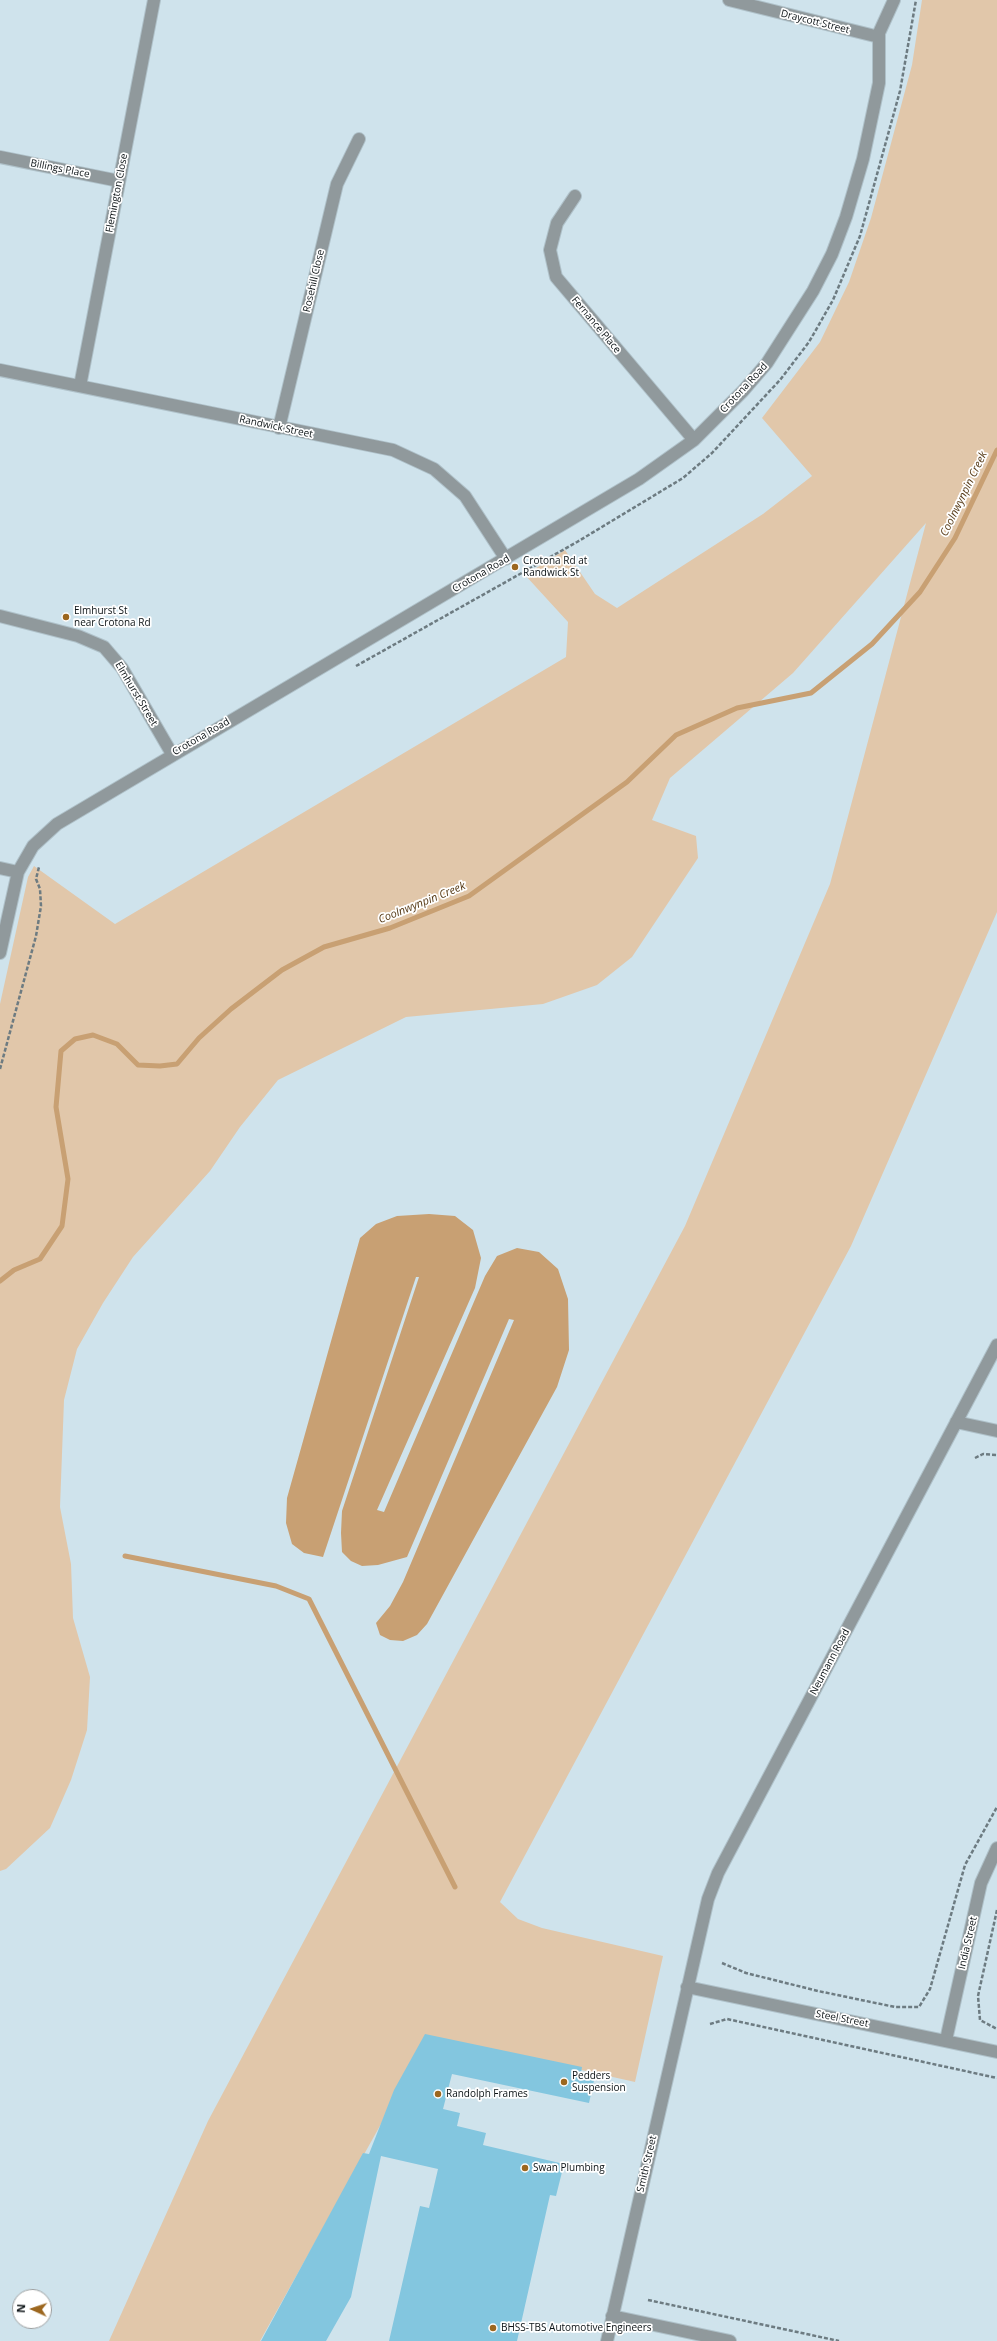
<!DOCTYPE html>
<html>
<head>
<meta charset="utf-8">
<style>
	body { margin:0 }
	#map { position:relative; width:997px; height:2341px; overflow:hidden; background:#cfe3ec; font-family:"Open Sans",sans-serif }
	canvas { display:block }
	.north { position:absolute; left:12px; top:2289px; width:40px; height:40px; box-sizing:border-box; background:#fff; border:1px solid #9da0a1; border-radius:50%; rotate:273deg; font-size:11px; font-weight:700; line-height:16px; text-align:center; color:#0a1114 }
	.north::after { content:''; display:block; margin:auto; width:14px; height:18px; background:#9c671f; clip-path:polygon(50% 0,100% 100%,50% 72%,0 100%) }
</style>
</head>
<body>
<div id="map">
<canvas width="997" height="2341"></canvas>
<div class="north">N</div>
</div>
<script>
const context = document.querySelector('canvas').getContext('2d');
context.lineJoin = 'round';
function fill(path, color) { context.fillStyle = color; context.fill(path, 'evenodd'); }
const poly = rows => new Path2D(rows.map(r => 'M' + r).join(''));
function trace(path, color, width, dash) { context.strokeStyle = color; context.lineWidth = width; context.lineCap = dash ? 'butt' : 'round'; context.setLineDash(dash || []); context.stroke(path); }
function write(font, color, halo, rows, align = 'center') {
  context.font = font + ' "Open Sans",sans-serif'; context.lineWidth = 3.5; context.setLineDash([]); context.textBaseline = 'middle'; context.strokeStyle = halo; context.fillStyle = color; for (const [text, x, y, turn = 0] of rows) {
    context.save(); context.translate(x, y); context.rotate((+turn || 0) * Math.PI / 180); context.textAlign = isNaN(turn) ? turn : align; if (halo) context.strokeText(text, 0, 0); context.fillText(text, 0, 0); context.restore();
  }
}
const green = poly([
	[922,0,997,0,997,912,851,1246,500,1902,518,1919,542,1928,663,1956,635,2082,430,2036,260,2341,109,2341,208,2121,685,1226,830,884,926,523,793,673,670,778,652,820,696,836,698,858,632,957,597,985,543,1004,406,1017,278,1080,240,1127,210,1171,133,1257,103,1303,77,1349,64,1400,60,1507,71,1564,73,1618,90,1677,87,1730,71,1780,50,1828,6,1869,0,1871,0,1004,28,877,34,866,115,924,566,657,568,622,525,575,565,550,595,594,617,608,763,514,812,476,762,418,820,342,849,282,871,218,912,65]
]);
const water = poly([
	[429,1214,455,1216,473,1230,481,1258,475,1288,377,1510,384,1512,485,1276,497,1256,517,1248,539,1252,558,1269,568,1299,569,1350,557,1387,427,1624,417,1635,403,1641,390,1640,380,1635,376,1623,390,1606,403,1582,514,1320,509,1319,407,1557,378,1565,362,1566,351,1561,342,1552,341,1533,342,1511,419,1277,416,1277,323,1557,304,1553,292,1544,286,1523,287,1498,360,1238,376,1224,397,1216]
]);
const stream = poly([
	[0,1281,14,1270,40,1259,62,1226,68,1179,56,1107,61,1051,75,1039,93,1035,117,1044,138,1065,160,1066,177,1064,199,1038,231,1009,282,970,324,947,390,928,469,896,627,782,676,735,737,708,811,693,872,644,920,592,955,538,997,450],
	[125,1556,276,1586,309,1599,455,1887]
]);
const building = poly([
	[425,2034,582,2067,581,2073,595,2076,589,2103,452,2074,443,2109,460,2113,457,2126,486,2133,483,2145,564,2164,556,2196,550,2195,517,2341,389,2341,420,2206,429,2208,438,2169,381,2156,351,2297,326,2341,261,2341,363,2153,369,2154,394,2090]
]);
const path = poly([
	[356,666,577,542,683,478,712,453,780,380,809,342,833,300,860,236,900,91,916,0],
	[0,1069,36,936,41,906,40,889,36,879,39,867],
	[975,1458,983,1454,997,1455],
	[997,1910,978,1996,980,2020,997,2029],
	[722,1963,746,1973,818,1991,895,2007,919,2007,930,1989,965,1865,997,1807],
	[710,2024,727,2019,997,2078],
	[648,2300,839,2341]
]);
const minor = poly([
	[729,0,879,37],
	[0,157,119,181],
	[575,196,557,223,550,250,556,277,694,440],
	[0,370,393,450,434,469,465,496,506,559],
	[80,386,154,0],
	[279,428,337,184,359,139],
	[0,616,78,636,104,647,122,668,172,754],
	[0,868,18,872],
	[0,953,18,872,33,846,57,824,639,479,694,440,743,391,767,363,813,291,832,254,846,217,863,159,879,83,879,33,894,0],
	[956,1422,997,1431],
	[687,1987,997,2052],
	[946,2040,981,1883,997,1848],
	[612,2316,730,2341],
	[607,2341,708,1899,718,1873,997,1345]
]);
const markers = [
	[515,567,4,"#9c671f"],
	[66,617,4,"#9c671f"],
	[564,2082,4,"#9c671f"],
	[438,2094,4,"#9c671f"],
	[525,2168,4,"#9c671f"],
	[493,2328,4,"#9c671f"]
];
const streetNames = [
	["Draycott Street",815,22,14],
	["Billings Place",60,169,11],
	["Flemington Close",117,193,-79],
	["Rosehill Close",314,281,-77],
	["Fernance Place",596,325,50],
	["Crotona Road",744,388,-47],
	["Randwick Street",276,427,12],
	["Crotona Road",481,574,-30],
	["Elmhurst Street",136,694,59],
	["Crotona Road",201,737,-30],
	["Neumann Road",830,1662,-62],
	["India Street",968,1943,-77],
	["Steel Street",842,2019,11],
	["Smith Street",647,2164,-77]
];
const poiNames = [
	["Crotona Rd at",523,561],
	["Randwick St",523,573],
	["Elmhurst St",74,611],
	["near Crotona Rd",74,623],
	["Pedders",572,2076],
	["Suspension",572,2088],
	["Randolph Frames",446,2094],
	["Swan Plumbing",533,2168],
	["BHSS-TBS Automotive Engineers",501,2328]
];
const waterNames = [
	["Coolnwynpin Creek",964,494,-64],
	["Coolnwynpin Creek",422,903,-22]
];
fill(green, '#e1c7aa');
fill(water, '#c8a073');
trace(stream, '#c8a073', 5);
fill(building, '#83c6df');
trace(minor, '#afc1c9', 14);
trace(path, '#6d7b81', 2.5, [4, 2]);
trace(minor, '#90999c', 12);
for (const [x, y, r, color] of markers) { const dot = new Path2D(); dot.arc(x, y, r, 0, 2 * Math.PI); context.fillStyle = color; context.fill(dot); trace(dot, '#fff', 1.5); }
write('10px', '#0a1114', '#fff', streetNames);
write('10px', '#0a1114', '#fff', poiNames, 'left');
write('italic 11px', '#553915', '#fff', waterNames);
</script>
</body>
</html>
